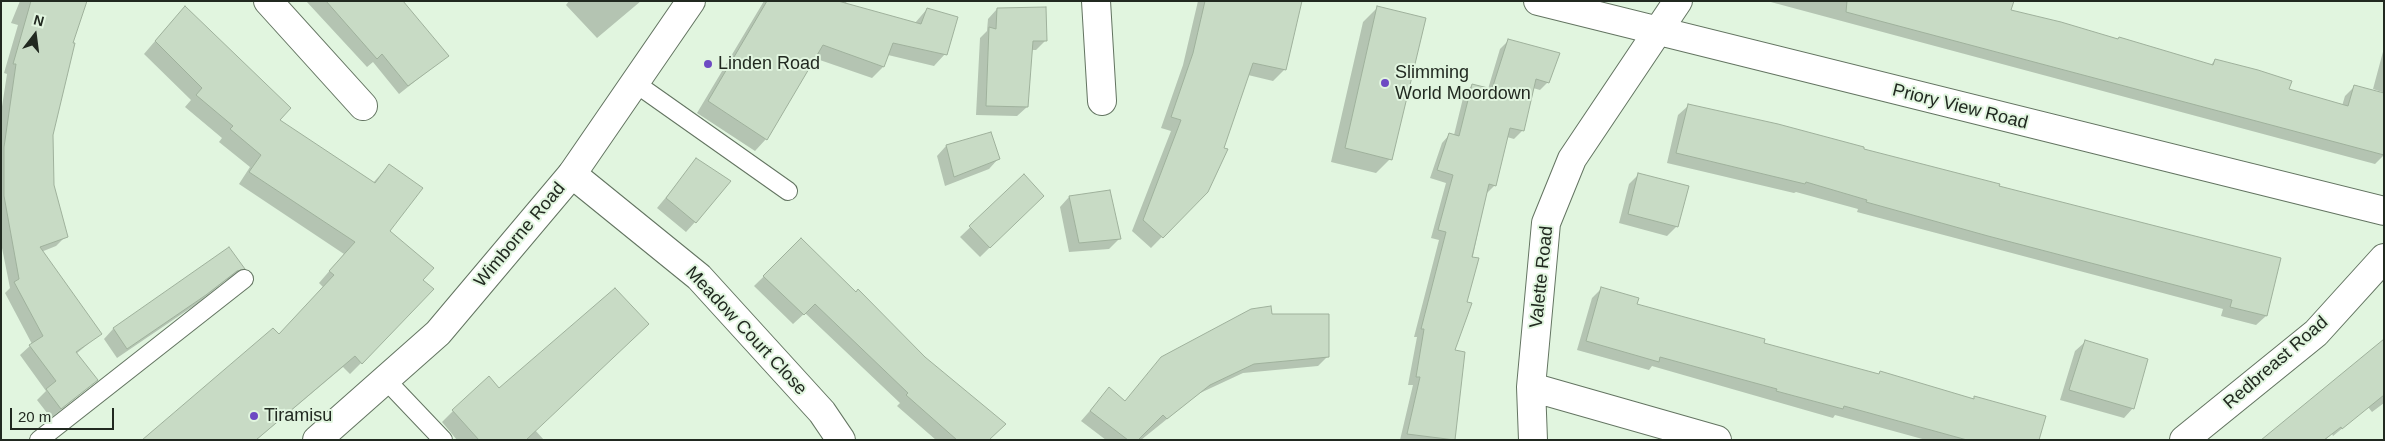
<!DOCTYPE html>
<html>
<head>
<meta charset="utf-8">
<style>
	body { margin:0 }
	#map { position:relative; width:2385px; height:441px; overflow:hidden; background:#e1f5df; font-family:Helvetica,sans-serif }
	canvas { display:block }
	.frame { position:absolute; inset:0; border:2px solid #212920; pointer-events:none }
	.north { position:absolute; left:10px; top:10px; width:50px; height:50px; -webkit-text-stroke:4px #e1f5df; paint-order:stroke; rotate:15deg; font-size:14px; font-weight:700; line-height:20px; text-align:center; color:#212920 }
	.north::after { content:''; display:block; margin:auto; width:18px; height:22px; background:#212920; clip-path:polygon(50% 0,100% 100%,50% 72%,0 100%) }
	.scale { position:absolute; left:10px; top:408px; width:104px; height:22px; box-sizing:border-box; border:2px solid #212920; border-top:0; padding-left:6px; font-size:15px; line-height:18px; white-space:nowrap; color:#212920; -webkit-text-stroke:4px #e1f5df; paint-order:stroke }
</style>
</head>
<body>
<div id="map">
<canvas width="2385" height="441"></canvas>
<div class="frame"></div>
<div class="north">N</div>
<div class="scale">20 m</div>
</div>
<script>
const context = document.querySelector('canvas').getContext('2d');
context.lineJoin = 'round';
function fill(path, color) { context.fillStyle = color; context.fill(path, 'evenodd'); }
const poly = rows => new Path2D(rows.map(r => 'M' + r).join(''));
function trace(path, color, width, dash) { context.strokeStyle = color; context.lineWidth = width; context.lineCap = dash ? 'butt' : 'round'; context.setLineDash(dash || []); context.stroke(path); }
function write(font, color, halo, rows, align = 'center') {
  context.font = font + ' Helvetica,sans-serif'; context.lineWidth = 4; context.setLineDash([]); context.textBaseline = 'middle'; context.strokeStyle = halo; context.fillStyle = color; for (const [text, x, y, turn = 0] of rows) {
    context.save(); context.translate(x, y); context.rotate((+turn || 0) * Math.PI / 180); context.textAlign = isNaN(turn) ? turn : align; if (halo) context.strokeText(text, 0, 0); context.fillText(text, 0, 0); context.restore();
  }
}
const shadow = poly([
	[20,1,85,1,71,44,52,135,53,185,66,236,56,246,41,252,100,334,76,354,97,380,51,418,37,400,46,391,20,355,32,344,5,293,10,288,1,243,1,113,7,74,4,73,18,25,11,23],
	[306,1,389,1,447,56,399,94,373,62,367,67],
	[569,1,641,1,597,38,566,5],
	[764,1,847,1,845,5,915,23,927,9,945,54,934,66,888,55,883,67,872,78,814,58,766,139,755,151,697,113],
	[1198,1,1301,1,1285,69,1273,81,1248,75,1207,191,1151,248,1132,231,1171,131,1161,128,1183,65],
	[1767,1,2013,1,2010,11,2211,65,2215,60,2288,90,2342,106,2345,96,2354,87,2382,94,2382,92,2373,89,2384,48,2384,155,2375,164],
	[1377,8,1390,159,1376,173,1331,162,1363,22],
	[997,9,1045,41,1036,50,1031,50,1027,107,1017,116,976,115,980,38,987,31,988,19],
	[173,20,278,120,373,183,389,165,388,231,422,280,361,363,350,374,343,367,256,440,279,336,323,287,319,283,344,254,239,184,250,167,219,142,222,138,185,107,191,100,144,54],
	[1508,41,1548,82,1540,90,1533,88,1522,131,1514,139,1507,137,1495,185,1486,194,1453,351,1454,440,1400,440,1413,385,1408,385,1417,337,1414,337,1439,240,1431,238,1446,183,1430,178,1442,143,1450,134,1454,135,1464,94,1472,85,1488,89,1500,49],
	[1688,106,1998,187,2266,316,2256,325,2221,316,2223,309,1857,212,1858,209,1796,192,1794,193,1667,163,1678,115],
	[946,146,998,159,989,169,945,186,937,156],
	[697,160,695,222,686,232,657,208],
	[1639,174,1677,226,1667,236,1619,223,1629,184],
	[1024,176,1042,196,980,257,960,237],
	[1069,197,1119,239,1109,249,1069,252,1060,207],
	[801,240,988,440,936,440,897,406,900,403,805,313,793,324,754,286],
	[229,249,243,269,233,278,226,280,195,305,117,358,104,339,113,329],
	[1601,289,1635,305,1762,344,1878,375,1880,373,1973,400,1975,398,2038,440,1926,440,1835,415,1833,418,1652,366,1649,370,1577,350,1592,298],
	[1271,315,1328,356,1318,366,1243,373,1198,394,1141,440,1106,440,1081,421,1109,389,1124,402],
	[2085,342,2133,408,2124,418,2060,400,2075,351],
	[2384,353,2384,403,2372,412,2368,407,2333,436,2332,434,2325,440,2265,440],
	[453,411,535,430,544,440,457,440,442,422]
]);
const building = poly([
	[31,1,87,1,73,43,75,43,53,135,54,185,68,237,40,247,102,334,76,352,98,380,61,409,46,389,56,381,29,345,43,336,14,282,19,279,4,196,4,147,16,64,13,64,31,1],
	[326,1,403,1,449,56,408,86,382,54,377,59,326,1],
	[767,1,838,1,921,24,927,8,958,17,947,55,893,43,884,67,823,45,767,140,708,101,767,1],
	[1205,1,1302,1,1286,70,1253,63,1224,148,1228,149,1208,192,1163,238,1143,220,1181,120,1171,117,1193,53,1205,1],
	[1847,1,2014,1,2011,10,2061,22,2118,39,2119,37,2213,65,2215,59,2258,70,2292,81,2289,89,2348,106,2354,85,2384,93,2384,155,1846,12,1847,1],
	[185,6,291,108,280,120,375,183,389,164,423,188,390,231,434,268,423,280,434,289,362,364,355,356,256,440,142,440,273,328,279,334,334,275,329,271,355,242,249,172,261,155,230,129,233,126,196,95,202,88,155,41,185,6],
	[1377,6,1426,18,1392,160,1345,148,1377,6],
	[1046,7,1047,41,1033,41,1028,107,986,106,989,27,996,29,997,8,1046,7],
	[1508,39,1560,53,1549,83,1536,79,1524,131,1510,128,1496,186,1489,184,1472,257,1479,258,1467,302,1472,303,1455,350,1465,352,1455,440,1407,434,1420,377,1416,377,1424,329,1421,329,1446,232,1438,230,1453,175,1437,170,1449,133,1459,136,1472,84,1492,89,1508,39],
	[1688,104,1778,124,1864,147,1864,149,2000,184,1999,186,2281,258,2267,316,2230,307,2232,300,1988,236,1866,202,1867,200,1806,182,1805,184,1676,153,1688,104],
	[991,132,1000,159,954,177,946,145,991,132],
	[696,158,731,181,696,223,666,198,696,158],
	[1638,173,1689,186,1678,227,1628,214,1638,173],
	[1024,174,1044,196,990,248,969,226,1024,174],
	[1110,190,1121,239,1079,243,1069,196,1110,190],
	[801,238,856,292,858,289,925,357,1006,424,989,440,957,440,906,395,908,393,815,304,804,315,763,276,801,238],
	[229,247,245,269,237,271,206,295,127,349,113,328,229,247],
	[1601,287,1639,298,1637,304,1765,339,1764,343,1879,374,1880,371,1974,399,1974,396,2046,416,2039,440,1967,440,1844,406,1843,409,1776,391,1777,389,1660,357,1659,362,1586,341,1601,287],
	[615,288,649,324,526,440,479,440,452,410,489,376,499,388,615,288],
	[1271,306,1272,314,1329,314,1329,357,1254,364,1210,385,1167,419,1163,415,1138,440,1128,440,1090,411,1109,387,1125,401,1161,357,1251,309,1271,306],
	[2384,339,2384,395,2342,429,2341,427,2324,440,2261,440,2384,339],
	[2085,340,2148,359,2134,409,2069,390,2085,340]
]);
const lane = poly([
	[635,83,788,191],
	[385,379,443,440],
	[39,440,244,279]
]);
const street = poly([
	[268,1,363,106],
	[1096,1,1102,101],
	[1538,1,2384,211],
	[572,174,699,277,822,412,841,440],
	[1531,387,1717,440],
	[1533,440,1531,387,1546,223,1572,159,1678,1],
	[2184,440,2316,333,2384,258]
]);
const secondary = poly([
	[317,440,438,333,572,174,691,1]
]);
const markers = [
	[708,64,5,"#6d4ac3"],
	[1385,83,5,"#6d4ac3"],
	[254,416,5,"#6d4ac3"]
];
const poiNames = [
	["Linden Road",718,64],
	["Slimming",1395,73],
	["World Moordown",1395,94],
	["Tiramisu",264,416]
];
const streetNames = [
	["Priory View Road",1960,107,14],
	["Wimborne Road",520,235,-50],
	["Valette Road",1542,277,-84],
	["Meadow Court Close",746,331,47],
	["Redbreast Road",2276,363,-41]
];
fill(shadow, '#0003');
fill(building, '#c8dbc5');
trace(building, '#9fb19c', 1);
trace(lane, '#637461', 20);
trace(street, '#637461', 30);
trace(secondary, '#637461', 30);
trace(lane, '#fff', 18);
trace(street, '#fff', 28);
trace(secondary, '#fff', 28);
for (const [x, y, r, color] of markers) { const dot = new Path2D(); dot.arc(x, y, r, 0, 2 * Math.PI); context.fillStyle = color; context.fill(dot); trace(dot, '#e1f5df', 2); }
write('18px', '#212920', '#e1f5df', poiNames, 'left');
write('18px', '#212920', '#e1f5df', streetNames);
</script>
</body>
</html>
